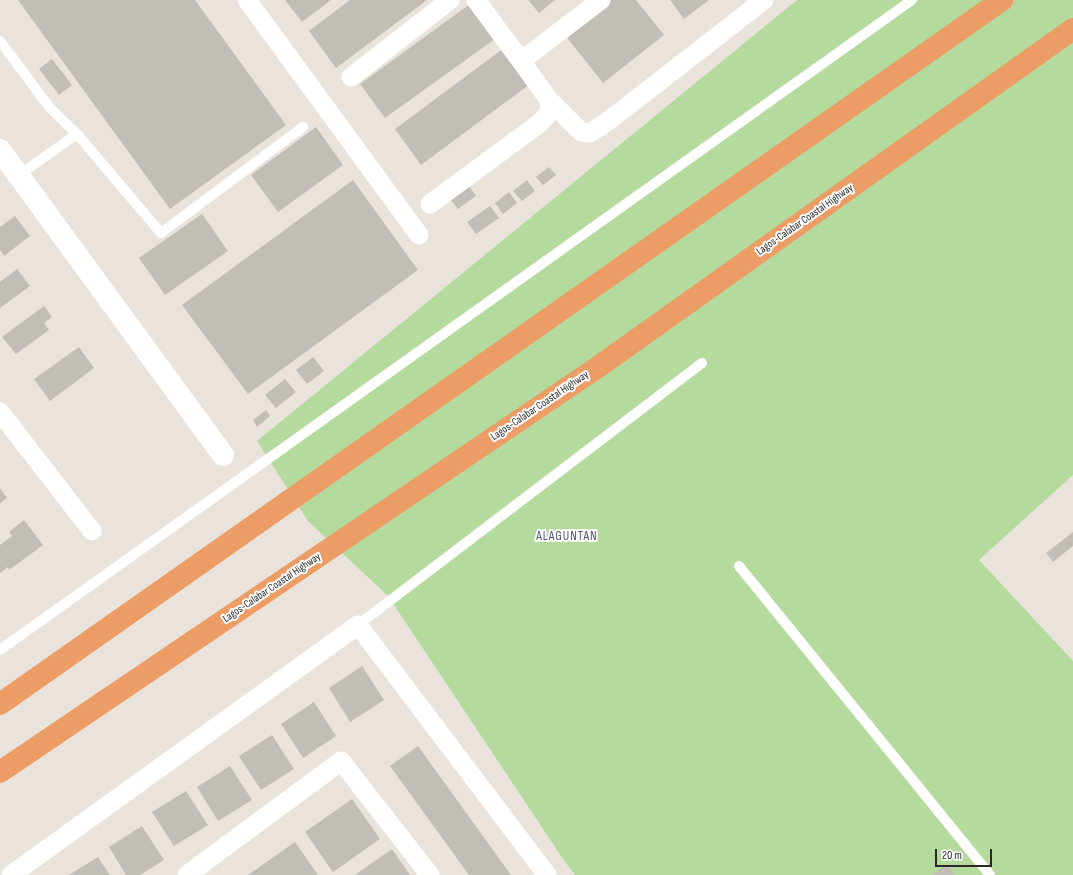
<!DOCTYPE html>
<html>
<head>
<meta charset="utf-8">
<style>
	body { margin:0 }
	#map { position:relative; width:1073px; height:875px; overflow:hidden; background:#e9e3dc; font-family:"Sofia Sans Condensed",sans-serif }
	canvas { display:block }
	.scale { position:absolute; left:935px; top:849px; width:57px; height:18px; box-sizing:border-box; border:2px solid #292929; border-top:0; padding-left:5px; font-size:12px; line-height:14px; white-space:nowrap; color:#292929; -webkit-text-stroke:3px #fff; paint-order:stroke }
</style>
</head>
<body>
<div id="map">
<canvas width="1073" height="875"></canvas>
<div class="scale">20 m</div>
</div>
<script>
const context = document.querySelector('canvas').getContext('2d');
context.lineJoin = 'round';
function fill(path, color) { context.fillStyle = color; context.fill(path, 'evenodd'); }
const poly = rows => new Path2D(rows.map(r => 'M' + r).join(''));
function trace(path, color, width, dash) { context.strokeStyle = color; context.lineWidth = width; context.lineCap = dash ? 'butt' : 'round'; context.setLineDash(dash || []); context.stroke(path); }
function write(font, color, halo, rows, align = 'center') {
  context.font = font + ' "Sofia Sans Condensed",sans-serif'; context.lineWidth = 4; context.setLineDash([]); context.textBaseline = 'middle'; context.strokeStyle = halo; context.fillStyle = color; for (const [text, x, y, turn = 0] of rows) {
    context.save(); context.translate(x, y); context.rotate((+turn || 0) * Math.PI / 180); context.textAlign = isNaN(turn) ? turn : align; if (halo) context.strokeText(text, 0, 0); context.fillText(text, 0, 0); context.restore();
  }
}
const green = poly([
	[797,0,1073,0,1073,475,979,560,1073,661,1073,875,575,875,563,859,388,596,308,521,257,441]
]);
const building = poly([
	[18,0,195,0,286,125,170,209],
	[285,0,331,0,302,22],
	[350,0,427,0,336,68,309,31],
	[528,0,555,0,539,13],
	[610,0,636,0,664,35,603,83,565,35],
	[670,0,709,0,684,19],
	[470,4,495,39,385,118,360,84],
	[504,48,530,84,421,165,395,129],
	[52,59,72,85,59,95,39,69],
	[316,127,343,165,278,212,251,175],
	[549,167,556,175,543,185,536,177],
	[353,180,418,270,248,394,182,305],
	[527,180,535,191,522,201,513,191],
	[467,183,476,196,458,209,448,196],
	[509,192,517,203,503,214,495,203],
	[490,206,499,218,476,234,467,222],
	[202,214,228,251,165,295,139,258],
	[15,216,30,236,4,256,0,250,0,227],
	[17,269,30,286,0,308,0,282],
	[44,306,52,317,44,323,49,330,16,354,2,337],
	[79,347,94,368,50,401,34,379],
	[313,357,324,371,307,384,296,370],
	[285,379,296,392,276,408,265,395],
	[266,410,270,416,257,427,253,420],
	[0,488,7,498,0,503],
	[24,520,43,545,9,570,8,567,0,573,0,545,12,536,9,532],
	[1073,532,1073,546,1053,562,1046,553],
	[362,666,384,700,350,722,329,688],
	[314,702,336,736,303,758,281,724],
	[272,735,294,769,261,790,239,756],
	[418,746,511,875,469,875,390,766],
	[230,766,252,800,218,821,197,787],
	[186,791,208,825,174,846,152,812],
	[352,799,380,839,333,872,305,832],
	[142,826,164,860,140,875,126,875,109,847],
	[295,842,318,875,248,875],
	[392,849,410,875,355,875],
	[98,857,110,875,69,875],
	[947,865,955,875,932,875]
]);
const lane = poly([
	[0,41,50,108,77,134,19,175],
	[77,134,161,233,303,127],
	[739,566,990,875],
	[358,625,702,363],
	[0,650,912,0]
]);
const street = poly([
	[247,0,419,235],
	[476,0,521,61,601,0],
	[351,77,450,0],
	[549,100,581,132,590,133,607,122,764,0],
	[430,204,540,123,548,114,550,108,549,100,521,61],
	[0,412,92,531],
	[11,875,358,625,547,875],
	[187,875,341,761,430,875]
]);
const secondary = poly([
	[0,150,223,455]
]);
const highway = poly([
	[0,704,1002,0],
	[0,772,598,367,1073,29]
]);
const streetNames = [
	["Lagos-Calabar Coastal Highway",805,220,-35],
	["Lagos-Calabar Coastal Highway",540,406,-34],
	["Lagos-Calabar Coastal Highway",272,588,-34]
];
const quarterNames = [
	["ALAGUNTAN",567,537]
];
fill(green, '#b4da9e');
fill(building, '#c2beb7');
trace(lane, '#fff', 10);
trace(street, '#fff', 19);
trace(secondary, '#fff', 22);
trace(highway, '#ec9d65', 22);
write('11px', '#292929', '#fff', streetNames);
context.letterSpacing = '1px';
write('13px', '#4e5674', '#fff', quarterNames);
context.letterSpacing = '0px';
</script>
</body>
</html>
